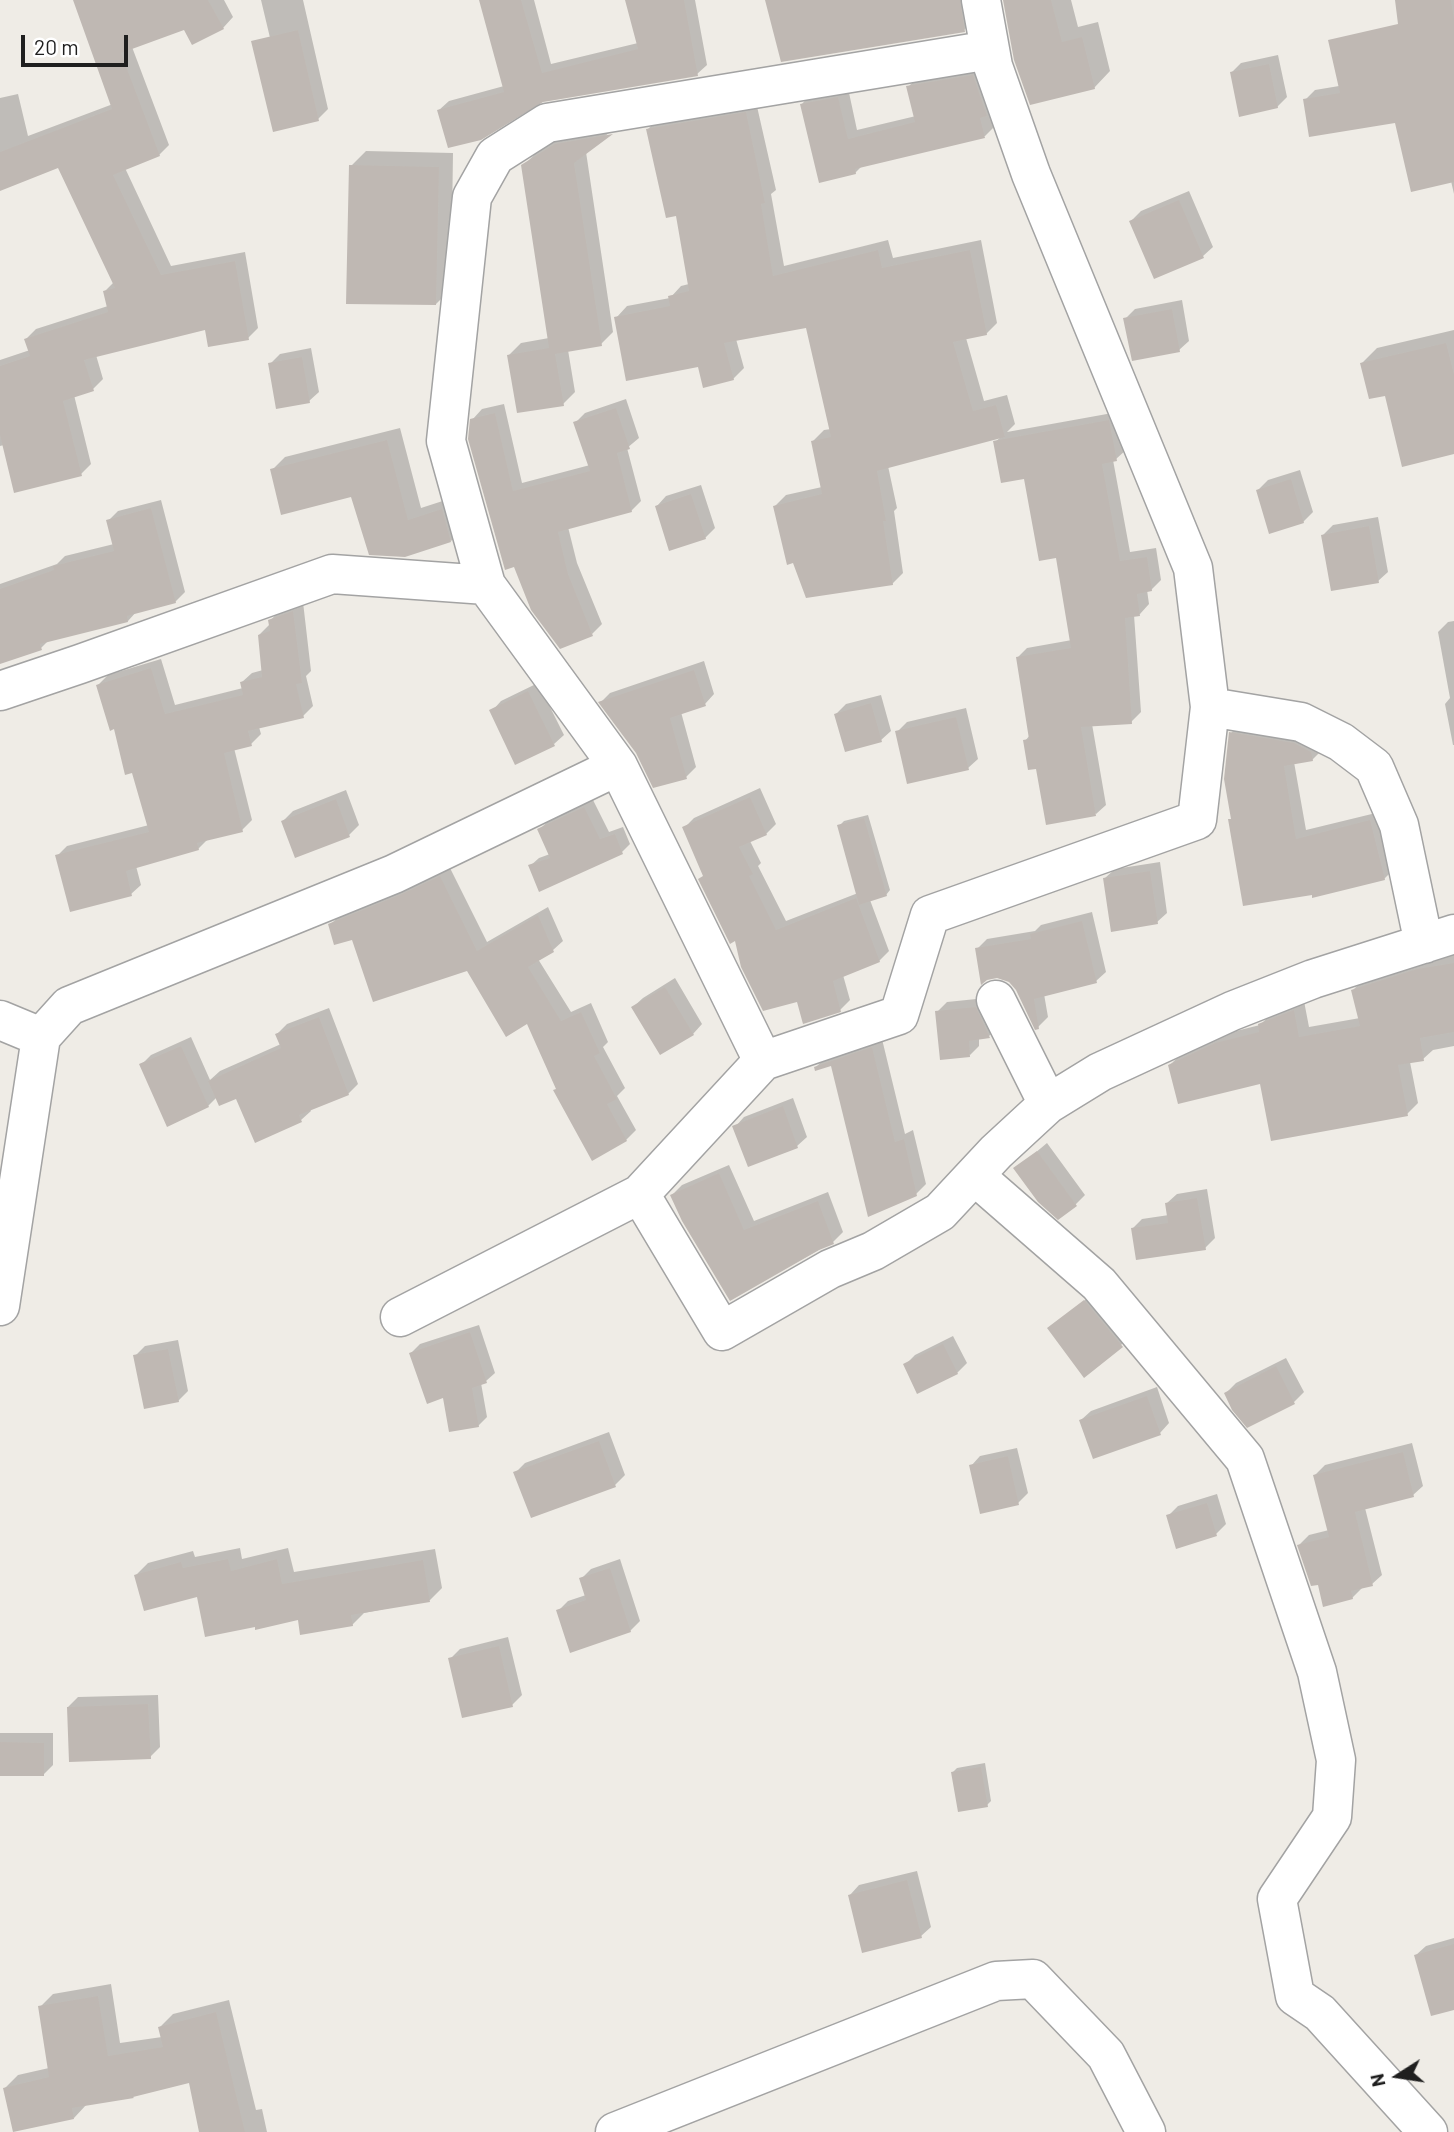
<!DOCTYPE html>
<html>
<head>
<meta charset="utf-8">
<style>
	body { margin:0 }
	#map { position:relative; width:1454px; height:2132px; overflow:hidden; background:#efece6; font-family:Barlow,sans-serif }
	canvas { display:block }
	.north { position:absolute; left:1363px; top:2041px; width:70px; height:70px; -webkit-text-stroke:5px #fff; paint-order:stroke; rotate:258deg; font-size:19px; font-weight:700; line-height:28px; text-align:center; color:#1f1f1f }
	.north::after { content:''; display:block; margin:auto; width:24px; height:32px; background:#1f1f1f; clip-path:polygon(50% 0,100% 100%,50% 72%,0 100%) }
	.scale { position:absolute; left:21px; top:35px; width:107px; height:32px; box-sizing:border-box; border:4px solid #1f1f1f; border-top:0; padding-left:9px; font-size:21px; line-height:24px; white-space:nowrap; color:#1f1f1f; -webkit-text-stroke:5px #fff; paint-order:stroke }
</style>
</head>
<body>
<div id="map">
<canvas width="1454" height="2132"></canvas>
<div class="north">N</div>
<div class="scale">20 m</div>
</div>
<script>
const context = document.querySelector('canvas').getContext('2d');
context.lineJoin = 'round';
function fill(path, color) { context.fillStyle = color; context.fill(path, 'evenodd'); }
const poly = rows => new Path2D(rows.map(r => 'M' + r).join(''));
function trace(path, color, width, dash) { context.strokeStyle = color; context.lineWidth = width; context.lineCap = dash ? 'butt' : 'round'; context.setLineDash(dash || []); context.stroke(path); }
const shadow = poly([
	[75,0,224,0,233,17,223,28,185,28,132,47,169,145,159,155,125,168,171,266,245,252,258,328,248,338,206,327,96,355,103,379,93,389,74,395,91,464,81,474,4,445,0,446,0,360,30,350,26,339,36,329,108,306,105,291,114,282,59,166,0,189,0,98,18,94,28,136,113,104],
	[261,0,303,0,328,109,318,119,291,126],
	[481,0,534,0,551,64,638,43,627,0,695,0,707,65,697,74,439,110,449,101,504,86],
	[767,0,978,0,980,14,964,30],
	[1005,0,1071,0,1078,27,1098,22,1110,71,1094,88],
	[1396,0,1454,0,1454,194,1451,181,1415,152],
	[1278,55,1287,97,1277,107,1231,73,1241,63],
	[983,66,994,127,985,136,863,165,855,173,802,104,811,94,848,88,857,130,916,116,908,87,918,77],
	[1375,80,1384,115,1305,100,1315,90],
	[756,102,776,190,771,194,784,266,888,240,893,258,981,240,997,323,986,334,966,338,984,401,1007,395,1015,424,1007,432,1118,412,1126,450,1116,459,1113,460,1130,552,1156,548,1161,580,1151,590,1147,590,1149,604,1140,614,1134,615,1141,712,1131,722,1092,724,1106,805,1096,814,1037,767,1025,741,1030,735,1018,657,1027,648,1072,640,1057,556,1025,477,995,442,1002,436,888,466,897,508,894,511,903,573,892,584,775,506,786,495,822,487,813,441,824,430,831,429,807,326,736,339,744,368,733,379,699,365,616,318,627,306,670,298,681,286,689,284,677,214,648,129,659,118],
	[621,123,586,152,613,332,601,344,568,350,575,392,563,404,509,355,521,343,549,338,523,166,536,153,569,132],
	[366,151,453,153,451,289,436,304,351,166],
	[1189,191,1213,247,1203,256,1131,221,1141,211],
	[1182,300,1189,341,1179,350,1125,319,1135,309],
	[1454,330,1454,453,1387,394,1362,363,1377,348],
	[311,348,319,392,309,401,270,364,280,354],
	[626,399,639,438,627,448,641,501,631,511,568,527,577,563,602,624,592,634,472,420,482,409,504,404,522,483,590,465,575,423,585,413],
	[400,428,421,508,455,497,464,528,451,541,352,495,272,470,285,457],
	[1300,470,1313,512,1303,522,1258,490,1268,480],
	[701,485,715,528,705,538,657,506,666,496],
	[161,500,185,592,175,602,137,611,128,621,49,640,41,648,0,662,0,584,57,564,65,556,114,544,108,521,118,511],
	[1378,517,1388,572,1378,581,1323,535,1333,525],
	[303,602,311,671,306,676,313,706,303,716,259,727,261,734,251,744,234,748,252,820,242,830,208,839,198,849,136,866,141,885,131,894,57,856,67,846,149,825,133,771,98,685,108,675,161,659,175,705,243,688,242,682,252,673,263,670,259,635,269,625,270,621,279,611],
	[1454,621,1454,745,1453,745,1445,704,1450,698,1438,632,1448,622],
	[704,661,714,694,705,704,681,712,696,767,686,777,654,786,637,752,601,702,610,693],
	[538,683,564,735,554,744,492,711,501,701],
	[881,695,891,731,881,740,836,714,846,704],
	[966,708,978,759,968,768,897,732,907,722],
	[1241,723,1320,742,1322,750,1312,760,1294,762,1306,830,1380,812,1394,869,1384,879,1232,818,1231,733],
	[760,788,776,824,766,834,750,841,761,863,758,866,786,921,858,893,839,826,844,821,868,815,890,890,886,895,870,900,889,951,879,961,843,975,850,1000,840,1010,798,1000,736,939,684,828,694,818],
	[346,790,359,825,349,835,283,821,293,811],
	[593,800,609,832,623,827,630,844,622,852,530,866,539,858,550,854,539,830,548,821],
	[1160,862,1167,913,1157,922,1105,878,1115,869],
	[450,868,487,942,548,907,563,941,553,950,538,959,571,1012,591,1003,608,1042,603,1047,625,1088,617,1096,636,1130,626,1140,558,1088,528,1022,468,969,353,938,330,925,340,915],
	[1092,912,1106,972,1096,981,1044,994,1048,1017,1038,1027,1017,989,977,949,987,939,1035,931,1041,925],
	[1454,954,1454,1046,1433,1050,1423,1059,1410,1062,1418,1103,1407,1114,1261,1081,1170,1065,1181,1054,1228,1033,1260,1025,1271,1014,1304,1001,1309,1027,1360,1018,1353,990,1364,979,1430,958],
	[675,978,702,1024,693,1034,633,1007,643,998],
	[986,998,999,1026,989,1036,979,1038,979,1046,970,1055,937,1012,947,1002],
	[329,1008,358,1084,348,1094,310,1109,311,1111,301,1120,237,1097,217,1097,208,1106,141,1065,151,1055,191,1037,210,1080,220,1071,281,1044,277,1034,287,1024],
	[882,1039,905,1134,913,1130,926,1184,916,1194,833,1064,816,1067,826,1057],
	[793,1098,807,1137,797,1146,735,1127,744,1117],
	[1047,1143,1085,1195,1075,1205,1016,1169],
	[729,1165,754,1221,828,1192,843,1232,833,1242,730,1299,672,1195,682,1185],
	[1207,1189,1215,1238,1205,1248,1132,1229,1142,1219,1169,1215,1167,1203,1177,1194],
	[1095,1292,1132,1336,1084,1375,1049,1329],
	[479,1325,495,1373,486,1381,481,1383,487,1417,478,1426,445,1396,411,1353,420,1344],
	[953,1336,967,1363,957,1373,905,1365,915,1355],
	[178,1340,188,1391,178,1401,135,1356,145,1346],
	[1286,1358,1304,1392,1294,1402,1226,1393,1236,1383],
	[1157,1387,1169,1423,1160,1433,1081,1420,1091,1411],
	[609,1432,625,1475,615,1485,515,1473,525,1463],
	[1412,1443,1423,1486,1413,1495,1365,1508,1382,1575,1372,1584,1363,1587,1352,1598,1319,1583,1299,1545,1309,1535,1329,1530,1315,1475,1325,1465],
	[1017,1448,1028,1493,1018,1503,971,1466,980,1456],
	[1217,1494,1226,1524,1216,1534,1168,1516,1178,1506],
	[240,1548,242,1559,288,1548,294,1572,435,1549,442,1588,430,1600,364,1613,352,1625,299,1617,198,1594,136,1575,148,1563,193,1551,195,1557],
	[620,1559,640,1621,630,1631,558,1611,568,1601,586,1595,581,1579,591,1569],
	[508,1637,522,1695,512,1705,450,1659,460,1649],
	[158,1695,160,1747,150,1757,68,1707,78,1697],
	[0,1733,53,1733,53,1765,43,1775,0,1774],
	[985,1763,991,1801,987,1805,953,1772,957,1768],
	[917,1871,931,1927,921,1936,850,1895,859,1885],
	[1454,1938,1454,2008,1416,1955,1426,1946],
	[111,1984,120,2043,162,2037,160,2027,173,2014,229,2000,256,2110,262,2109,267,2132,201,2132,190,2081,87,2104,74,2118,5,2088,18,2075,49,2068,40,2007,53,1994]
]);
const building = poly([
	[73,0,208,0,224,29,192,45,184,30,121,53,160,156,113,175,161,275,235,261,249,340,208,347,205,330,84,360,94,391,63,401,82,476,14,493,0,435,0,366,30,356,24,339,108,312,103,291,115,288,58,168,0,191,0,152,112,109],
	[479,0,521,0,542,73,638,49,625,0,684,0,698,76,543,102,481,140,448,148,437,110,504,92],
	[765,0,960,0,965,32,781,62],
	[1003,0,1051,0,1062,42,1082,37,1095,89,1030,105,1014,60],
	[1395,0,1451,0,1454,19,1454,182,1411,192,1395,123,1309,137,1303,99,1340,93,1328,40,1398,24],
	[298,30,319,121,273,132,251,41],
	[1269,64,1278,108,1239,117,1230,72],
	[973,75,987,116,980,118,985,138,855,169,856,174,819,183,800,104,838,97,848,139,915,122,906,86],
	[746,112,765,203,761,204,773,276,878,250,882,268,970,250,987,335,953,342,973,411,996,405,1005,437,877,471,886,521,883,521,893,585,806,598,793,563,787,565,773,506,822,494,811,441,831,437,806,328,724,343,734,380,703,388,698,367,626,381,614,317,670,306,668,296,689,291,676,216,666,218,646,129],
	[613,134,574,163,602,346,555,354,564,406,517,413,507,355,549,348,521,165,555,144],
	[349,165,439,167,436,305,346,304],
	[1179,200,1204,258,1154,279,1129,221],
	[1172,309,1180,352,1132,361,1123,318],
	[1446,343,1454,375,1454,454,1402,467,1385,396,1369,399,1360,363],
	[302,357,310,403,276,409,268,363],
	[616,408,630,449,617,453,632,512,558,532,568,574,593,636,560,649,531,610,514,567,505,570,468,439,470,419,495,413,513,491,590,471,573,422],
	[1109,420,1117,461,1102,464,1120,561,1147,557,1152,591,1137,594,1140,616,1125,618,1132,724,1081,727,1096,816,1046,825,1036,769,1028,770,1023,740,1029,739,1016,657,1071,648,1056,558,1039,561,1024,479,1001,483,993,441],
	[387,440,408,520,442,509,451,542,405,557,369,555,351,497,281,515,270,469],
	[1291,479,1304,523,1269,534,1256,490],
	[691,494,706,539,669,551,655,506],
	[151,508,176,603,127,616,128,622,40,644,42,650,0,664,0,589,54,570,53,566,114,551,106,520],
	[1369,526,1379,583,1331,591,1321,535],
	[293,611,302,683,296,684,304,718,248,731,252,746,224,753,243,832,197,843,199,850,126,871,132,896,70,912,55,855,149,832,132,773,125,775,114,729,110,731,96,685,151,668,165,714,243,695,240,682,262,677,258,635,270,631,268,620],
	[694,670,706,706,670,718,687,779,653,788,636,753,598,702],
	[528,691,555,746,515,765,489,710],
	[871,703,882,742,845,752,834,714],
	[956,717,969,770,907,784,895,731],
	[1229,732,1294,743,1311,752,1313,761,1284,766,1296,839,1370,820,1385,880,1312,898,1312,895,1243,906,1228,819,1231,819,1224,779],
	[750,797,767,835,739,847,753,874,749,876,776,930,856,898,880,962,833,981,841,1012,803,1024,797,1002,763,1011,741,967,735,941,730,944,698,879,703,876,682,827],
	[336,799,350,837,295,858,281,821],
	[584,807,600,839,615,834,623,854,539,892,528,865,550,858,537,829],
	[864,818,887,896,859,905,837,825],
	[1150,871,1158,924,1111,932,1103,878],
	[440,876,477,951,538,915,554,952,528,967,561,1021,581,1012,600,1053,594,1056,617,1099,607,1104,627,1141,592,1161,553,1090,556,1089,527,1024,506,1037,467,971,373,1002,352,940,334,945,328,924,402,894],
	[1082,921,1097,983,1034,999,1039,1029,1035,1030,1016,990,1009,982,997,978,987,980,981,985,975,948,1031,939,1030,934],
	[1454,963,1454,1032,1420,1038,1424,1061,1398,1065,1408,1116,1271,1141,1260,1084,1178,1104,1168,1065,1215,1043,1259,1032,1258,1024,1294,1010,1299,1037,1360,1026,1351,990,1417,969],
	[665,987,694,1035,660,1055,631,1007],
	[976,1007,990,1038,969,1041,970,1057,940,1060,935,1011],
	[319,1017,349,1095,299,1115,302,1122,255,1143,236,1099,219,1106,208,1081,281,1048,275,1034],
	[181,1046,209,1107,167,1127,139,1064],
	[872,1047,895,1142,904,1139,917,1196,868,1217,831,1066,815,1071,814,1067],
	[783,1106,798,1148,748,1167,732,1126],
	[1037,1151,1077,1206,1058,1220,1038,1202,1013,1168],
	[719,1173,744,1230,818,1201,834,1244,819,1250,730,1301,682,1221,670,1195],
	[1197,1198,1206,1250,1136,1260,1131,1228,1168,1223,1165,1203],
	[1084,1300,1123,1347,1084,1378,1047,1328],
	[470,1332,487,1383,472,1388,479,1427,449,1432,443,1398,427,1404,409,1353],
	[943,1344,958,1374,917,1394,903,1364],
	[168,1349,179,1402,144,1409,133,1355],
	[1276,1366,1295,1404,1247,1428,1232,1410,1224,1393],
	[1147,1396,1161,1435,1093,1459,1079,1420],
	[599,1441,616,1487,531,1518,513,1472],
	[1403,1452,1414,1497,1355,1512,1373,1586,1351,1591,1353,1599,1323,1607,1318,1585,1311,1586,1297,1545,1329,1537,1313,1475],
	[1008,1456,1019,1505,980,1514,969,1465],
	[1207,1503,1217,1536,1176,1549,1166,1515],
	[228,1559,231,1571,277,1559,282,1584,423,1560,430,1602,351,1615,353,1626,300,1635,298,1620,255,1630,255,1627,205,1637,197,1597,144,1611,134,1575,181,1562,183,1568],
	[610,1568,631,1632,570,1653,556,1610,586,1600,579,1578],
	[499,1646,513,1707,462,1718,448,1658],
	[148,1704,151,1759,69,1762,67,1707],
	[0,1742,44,1743,44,1776,0,1776],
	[981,1767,988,1807,958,1812,951,1772],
	[907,1880,922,1938,862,1953,848,1895],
	[1454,1944,1454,2010,1431,2016,1414,1955],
	[98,1996,108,2056,163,2047,158,2027,216,2012,245,2132,199,2132,189,2083,133,2097,134,2098,72,2108,74,2119,13,2132,3,2088,49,2077,38,2006]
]);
const minor = poly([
	[486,585,446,441,472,197,495,156,547,123,990,50],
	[0,691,80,664,332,574,486,585,618,766,763,1061,640,1194,722,1331,830,1269,873,1251,940,1212,996,1152,1048,1104,1100,1072,1232,1011,1313,979,1454,934],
	[1210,707,1301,722,1341,742,1374,767,1399,825,1424,944],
	[996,1000,1048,1104],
	[0,1020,41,1037],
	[763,1061,899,1015,930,915,1197,820,1210,707,1193,568,1031,174,993,66,981,0],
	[975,1176,1099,1284,1245,1459,1317,1672,1336,1760,1332,1817,1277,1899,1295,1996,1320,2013,1428,2132],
	[0,1306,41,1037,69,1006,394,874,618,766],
	[400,1317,640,1194],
	[615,2132,996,1981,1033,1979,1106,2055,1146,2132]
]);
fill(shadow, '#0003');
fill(building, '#bfb8b3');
trace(minor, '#a3a3a3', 41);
trace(minor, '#fff', 38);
</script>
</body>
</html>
